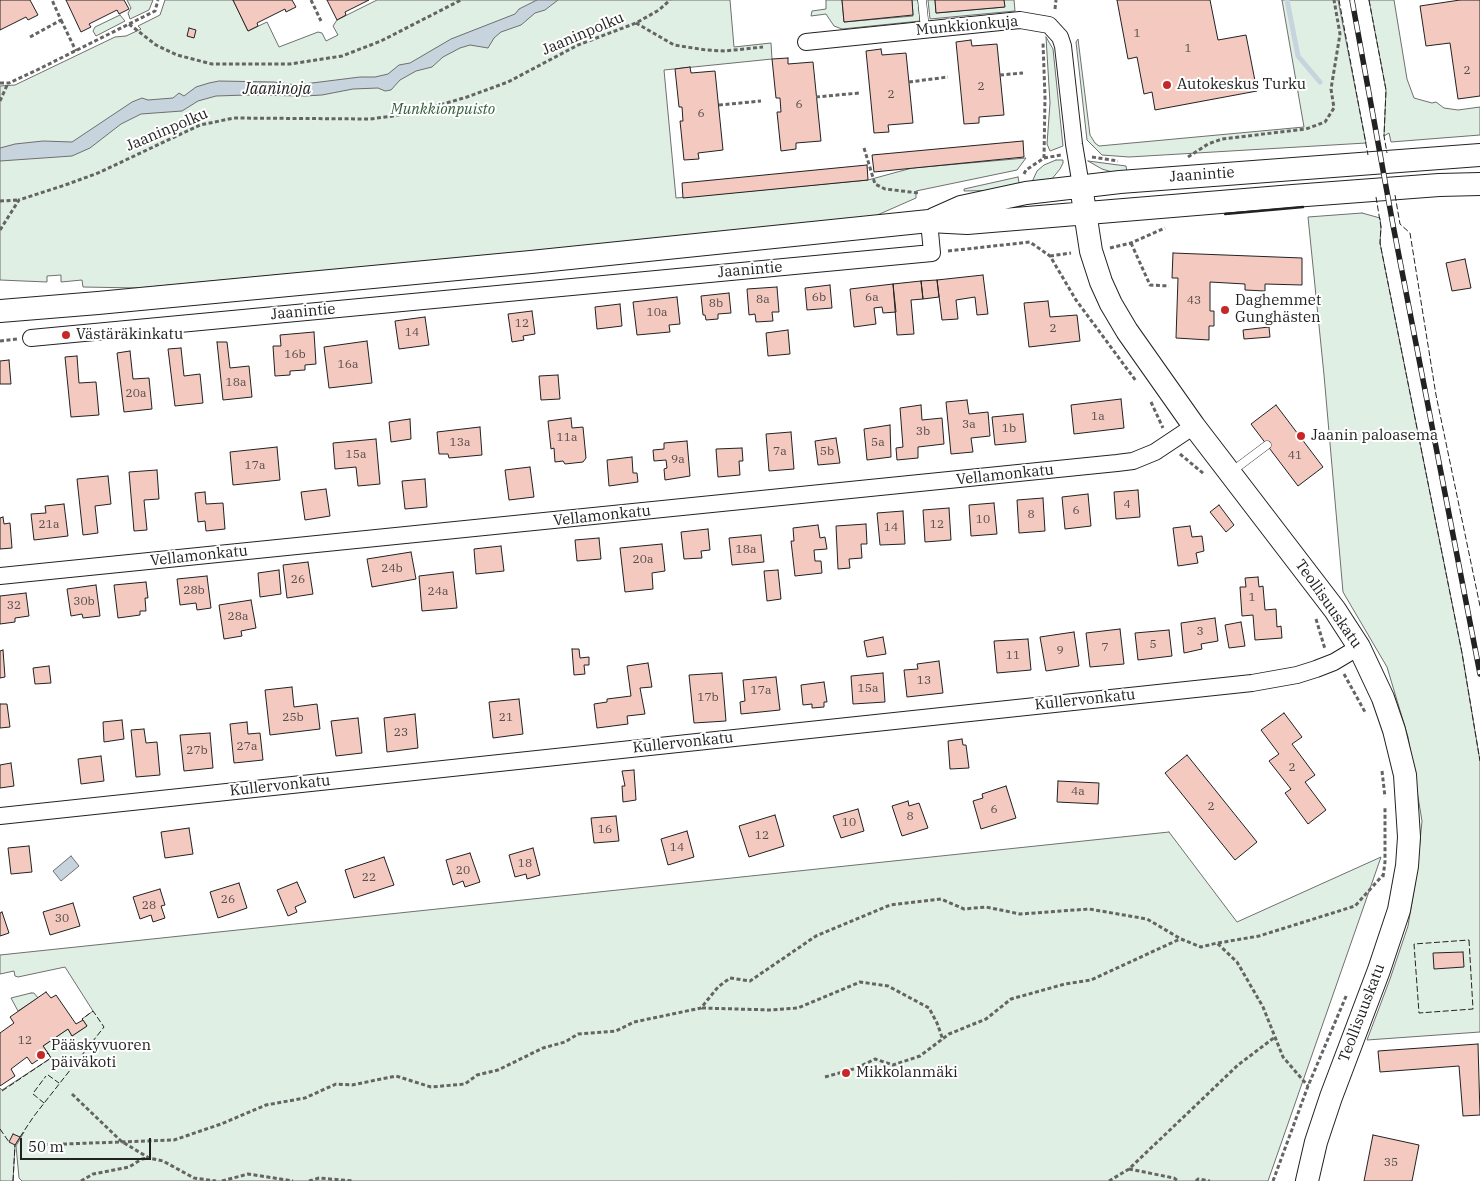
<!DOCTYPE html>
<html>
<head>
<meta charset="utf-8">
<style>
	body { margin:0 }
	#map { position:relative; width:1480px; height:1181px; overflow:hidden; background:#fff; font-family:"IBM Plex Serif",serif }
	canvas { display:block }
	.scale { position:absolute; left:20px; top:1138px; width:131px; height:22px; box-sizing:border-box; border:2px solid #222; border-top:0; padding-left:6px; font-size:15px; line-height:18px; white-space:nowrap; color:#222; -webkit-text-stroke:4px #fff; paint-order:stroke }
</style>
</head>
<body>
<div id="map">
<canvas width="1480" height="1181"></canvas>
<div class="scale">50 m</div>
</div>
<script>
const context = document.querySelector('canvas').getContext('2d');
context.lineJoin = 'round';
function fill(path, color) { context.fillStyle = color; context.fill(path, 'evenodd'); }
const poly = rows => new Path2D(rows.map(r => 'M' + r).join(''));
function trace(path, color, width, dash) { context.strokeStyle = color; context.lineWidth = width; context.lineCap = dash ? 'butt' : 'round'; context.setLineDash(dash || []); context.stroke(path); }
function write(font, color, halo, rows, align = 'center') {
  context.font = font + ' "IBM Plex Serif",serif'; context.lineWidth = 4; context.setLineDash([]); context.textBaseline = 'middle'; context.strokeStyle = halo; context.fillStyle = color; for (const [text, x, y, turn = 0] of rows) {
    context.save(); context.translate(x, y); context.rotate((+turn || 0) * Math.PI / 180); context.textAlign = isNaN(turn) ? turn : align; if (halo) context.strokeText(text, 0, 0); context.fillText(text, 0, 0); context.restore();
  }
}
const green = poly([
	[127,0,153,0,149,10,130,19,128,13,131,8,127,0],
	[165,0,233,0,248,31,267,22,279,47,318,32,322,33,326,41,338,35,333,26,337,20,377,0,730,0,734,47,771,43,772,59,664,70,676,198,868,180,912,168,1026,158,1017,170,916,191,916,198,866,220,138,288,83,287,82,280,61,282,61,275,47,276,47,282,0,280,0,86,15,85,115,37,126,36,141,29,138,26,160,15,165,0],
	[826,0,842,0,844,22,913,16,912,0,918,0,920,21,842,29,834,26,826,14,811,16,812,11,826,9,826,0],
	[928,0,935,0,936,13,1004,7,1004,0,1014,0,1015,11,930,19,928,0],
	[1282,0,1338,0,1366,143,1129,157,1102,155,1087,140,1076,42,1078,39,1090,135,1095,143,1099,146,1304,127,1282,0],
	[1369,0,1394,0,1407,79,1414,98,1432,103,1436,102,1444,108,1458,110,1480,107,1480,135,1391,142,1389,133,1384,136,1386,90,1369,0],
	[120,15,125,21,96,36,93,31,95,27,120,15],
	[1046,37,1053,49,1063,146,1050,151,1047,144,1050,103,1046,37],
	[1056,160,1063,160,1063,163,1060,169,1051,180,1032,182,1037,171,1044,165,1056,160],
	[1088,161,1126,166,1127,172,1112,172,1102,169,1088,161],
	[1018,177,1020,188,1010,190,964,191,964,189,1018,177],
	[1362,213,1380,218,1381,227,1380,243,1462,653,1480,761,1480,1032,1367,1040,1390,979,1408,926,1417,872,1422,821,1408,737,1387,667,1343,592,1324,375,1308,217,1362,213],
	[1169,832,1237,922,1381,857,1268,1181,22,1181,19,1178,16,1146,24,1132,15,1145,13,1181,0,1181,0,1088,2,1090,51,1058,43,1046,68,1029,72,1036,87,1026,82,1019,93,1011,65,967,18,977,15,976,14,971,0,974,0,955,1169,832],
	[31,993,34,993,38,998,18,1011,11,998,31,993]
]);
const water = poly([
	[537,0,558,0,545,10,535,13,521,25,501,32,494,38,488,48,470,45,460,48,443,57,432,67,416,71,400,80,391,90,385,91,378,88,353,89,322,95,305,96,247,95,216,96,198,101,182,111,141,114,121,124,90,148,72,156,0,161,0,148,15,144,43,141,72,142,132,102,142,98,148,100,173,98,179,93,184,96,196,87,209,83,219,81,274,82,296,85,360,77,375,77,388,74,399,65,410,63,451,39,515,14,519,9,537,0],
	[71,856,79,866,61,881,53,871,71,856]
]);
const stream = poly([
	[1287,0,1298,56,1320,82]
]);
const building = poly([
	[0,0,30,0,38,15,28,20,26,17,0,30,0,0],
	[66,0,124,0,129,9,119,14,117,10,89,24,91,27,81,32,66,0],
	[233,0,292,0,296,7,286,12,285,9,257,23,258,26,248,31,233,0],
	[327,0,369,0,345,12,346,15,337,20,327,0],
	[842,0,912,0,913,15,844,22,842,0],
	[935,0,1004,0,1005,7,936,13,935,0],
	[1117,0,1210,0,1218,40,1246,35,1257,91,1155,110,1152,92,1144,94,1137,57,1128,59,1117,0],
	[1460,0,1480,0,1480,96,1458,99,1450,43,1426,46,1420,6,1460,0],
	[189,28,196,30,194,38,187,36,189,28],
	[971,40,972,46,997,44,1004,115,979,117,979,123,964,124,956,42,971,40],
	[881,49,882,55,906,53,913,123,888,125,889,132,874,133,866,51,881,49],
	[788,58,788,64,813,62,821,141,796,143,796,149,781,151,777,112,781,112,780,98,776,98,772,59,788,58],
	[690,67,691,73,715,71,723,150,698,153,699,159,684,160,680,121,683,121,682,107,679,107,675,69,690,67],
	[1023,141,1024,157,874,172,872,155,1023,141],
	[867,165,868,180,683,198,682,183,867,165],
	[1173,253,1302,258,1302,285,1265,284,1265,291,1245,290,1245,284,1210,282,1210,311,1214,311,1214,326,1209,326,1209,340,1176,338,1178,278,1172,278,1173,253],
	[1465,259,1471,288,1452,291,1446,263,1465,259],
	[983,275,988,314,977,315,975,297,956,300,958,319,942,320,937,280,983,275],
	[937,280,939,297,923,299,921,281,937,280],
	[921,281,923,299,911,300,914,334,897,335,893,284,921,281],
	[893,284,896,312,883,313,882,307,874,308,876,324,854,327,850,289,893,284],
	[830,285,832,308,807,310,805,288,830,285],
	[777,287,779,312,772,312,773,321,756,322,755,314,749,315,747,289,777,287],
	[729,293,731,313,718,314,718,319,706,320,705,315,703,315,701,296,729,293],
	[677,297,680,324,669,325,670,332,637,335,633,302,677,297],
	[1048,301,1050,317,1077,315,1080,341,1029,347,1024,303,1048,301],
	[620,304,622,326,597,329,595,307,620,304],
	[532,311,535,334,523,336,524,340,512,342,508,314,532,311],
	[425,317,429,345,399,349,395,321,425,317],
	[1269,327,1270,337,1244,339,1243,330,1269,327],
	[788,330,790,354,768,356,766,333,788,330],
	[314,332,316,364,305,365,305,370,290,371,290,375,275,376,273,346,281,346,280,335,314,332],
	[367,341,372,383,329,388,324,347,367,341],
	[217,342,227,342,230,368,249,366,252,397,223,400,217,342],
	[181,348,184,376,200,374,203,403,175,406,168,349,181,348],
	[130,351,133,379,149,378,152,409,124,412,117,353,130,351],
	[77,356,79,383,96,382,99,415,71,417,65,357,77,356],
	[9,360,11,384,0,384,0,361,9,360],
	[558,375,560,399,541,400,539,376,558,375],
	[1121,399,1124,428,1074,434,1071,405,1121,399],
	[967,400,969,414,988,412,990,436,971,438,973,452,951,454,946,402,967,400],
	[921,405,922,420,942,418,944,444,918,447,918,458,897,460,896,448,903,447,900,408,921,405],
	[1276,405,1323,467,1298,486,1251,424,1276,405],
	[1023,414,1026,442,995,445,992,417,1023,414],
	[571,418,572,428,583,427,586,458,583,462,565,464,563,461,555,462,554,448,551,449,548,421,571,418],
	[410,419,411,439,391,442,389,422,410,419],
	[890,425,891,457,867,460,864,429,890,425],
	[480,427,482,455,449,458,448,454,439,454,437,432,480,427],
	[791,432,794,469,769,471,766,434,791,432],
	[836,438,840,463,818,465,815,441,836,438],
	[376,439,380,484,358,486,356,467,335,469,333,443,376,439],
	[687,441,690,476,665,480,664,469,667,468,666,460,654,461,653,450,664,449,664,443,687,441],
	[277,447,280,480,233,485,230,452,277,447],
	[742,448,743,461,739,461,740,475,718,477,716,449,742,448],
	[632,457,633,473,637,473,638,482,609,486,607,460,632,457],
	[530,467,534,497,509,500,505,470,530,467],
	[157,470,159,499,144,500,147,530,134,531,129,472,157,470],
	[108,476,111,504,95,506,98,533,83,535,77,479,108,476],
	[425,479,427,507,405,509,402,481,425,479],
	[326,489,330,516,305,520,301,492,326,489],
	[1138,490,1140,517,1116,519,1114,492,1138,490],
	[205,492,206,504,223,503,225,529,206,531,205,521,198,522,195,493,205,492],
	[1088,494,1091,526,1065,529,1062,497,1088,494],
	[1043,498,1045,531,1019,533,1017,500,1043,498],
	[994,503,997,534,971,536,969,505,994,503],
	[64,504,68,536,34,540,31,514,46,513,45,506,64,504],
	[1219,505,1234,525,1226,532,1210,512,1219,505],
	[949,508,951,540,925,542,923,510,949,508],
	[903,511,905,544,880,545,877,513,903,511],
	[3,517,4,524,10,523,12,548,0,549,0,518,3,517],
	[866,524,867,544,861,544,862,558,849,559,850,568,838,569,836,526,866,524],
	[818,525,820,538,825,537,827,549,814,550,815,561,821,561,822,573,795,576,791,541,794,541,793,528,818,525],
	[1190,526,1192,537,1202,536,1204,551,1196,553,1198,563,1178,566,1173,528,1190,526],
	[708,529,710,550,701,551,702,558,684,559,681,532,708,529],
	[761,535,764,562,732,565,729,538,761,535],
	[599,538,601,559,577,561,575,540,599,538],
	[662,544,665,571,652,573,653,589,625,592,620,548,662,544],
	[501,546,504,571,476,574,474,549,501,546],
	[411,552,416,579,372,587,367,559,411,552],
	[308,562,313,594,287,598,283,565,308,562],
	[279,570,281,594,260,597,258,573,279,570],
	[778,570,781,599,767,601,764,571,778,570],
	[453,572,457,608,422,611,419,576,453,572],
	[207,576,211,608,197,610,196,603,180,605,177,579,207,576],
	[1258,577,1259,587,1263,586,1265,610,1276,609,1277,627,1281,626,1282,638,1255,640,1253,615,1242,616,1240,587,1246,587,1245,578,1258,577],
	[146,582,148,598,145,598,146,611,140,611,140,615,118,618,114,585,146,582],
	[96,585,100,616,83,618,82,614,71,616,67,589,96,585],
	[26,593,29,616,15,618,15,622,0,624,0,596,26,593],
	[251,600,256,628,241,631,242,636,224,639,219,605,251,600],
	[1215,618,1218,641,1201,644,1202,649,1184,653,1181,623,1215,618],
	[1241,622,1245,646,1229,648,1225,625,1241,622],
	[1120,629,1124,664,1090,667,1086,633,1120,629],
	[1169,630,1172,656,1138,660,1135,633,1169,630],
	[1074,632,1079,666,1046,671,1040,637,1074,632],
	[883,637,886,654,867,657,864,641,883,637],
	[1028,639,1031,670,997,673,994,641,1028,639],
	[572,649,579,649,580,658,589,657,589,665,584,665,585,674,574,675,572,649],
	[3,650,5,677,0,678,0,651,3,650],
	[939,661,943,693,907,697,904,670,918,669,917,664,939,661],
	[648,663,652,687,640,688,645,714,627,716,628,724,597,728,594,704,607,702,607,699,631,696,627,666,648,663],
	[49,666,51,683,35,684,33,668,49,666],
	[722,673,726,721,694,723,689,675,722,673],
	[883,673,885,702,853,704,851,676,883,673],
	[776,677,780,710,741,714,740,702,745,701,743,680,776,677],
	[824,682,827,702,824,702,824,707,812,708,812,704,803,705,801,685,824,682],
	[292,687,294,707,317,704,320,729,270,735,265,690,292,687],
	[519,699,523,734,493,738,489,702,519,699],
	[0,704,7,704,10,727,0,728,0,704],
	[1284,713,1302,737,1292,744,1315,775,1305,782,1326,810,1308,824,1285,793,1291,789,1269,761,1279,754,1261,730,1284,713],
	[415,714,418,748,387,752,384,718,415,714],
	[358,718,362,753,336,756,331,721,358,718],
	[122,720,124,739,104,742,103,722,122,720],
	[247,722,248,734,260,733,263,760,234,763,230,724,247,722],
	[144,729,146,743,157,742,160,775,136,777,131,730,144,729],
	[210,733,213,768,184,771,180,735,210,733],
	[962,739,963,745,966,745,969,768,950,769,948,741,962,739],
	[1187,755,1257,842,1235,860,1165,773,1187,755],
	[101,756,104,781,81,784,78,759,101,756],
	[11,763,14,786,0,788,0,765,11,763],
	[634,770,636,800,623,802,622,786,625,786,622,771,634,770],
	[1058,781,1099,783,1098,804,1057,802,1058,781],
	[1006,786,1016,818,981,829,973,801,983,798,982,794,1006,786],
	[908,801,909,806,919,803,928,828,902,836,892,806,908,801],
	[858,809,864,831,841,838,833,816,858,809],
	[775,815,784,846,749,857,739,826,775,815],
	[616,816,619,841,594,843,591,818,616,816],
	[189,828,193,854,165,858,161,832,189,828],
	[687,831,694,857,668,865,661,839,687,831],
	[29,846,32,872,11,874,8,848,29,846],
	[533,848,540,875,527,879,526,874,515,877,509,855,533,848],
	[470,853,480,882,465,887,463,881,453,885,446,860,470,853],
	[384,857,394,885,354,898,345,870,384,857],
	[297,882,306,902,295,907,297,912,288,916,277,890,297,882],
	[239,883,247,908,218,918,210,892,239,883],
	[160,889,165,905,161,906,165,918,153,922,151,915,140,919,133,897,160,889],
	[73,903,80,926,50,935,43,912,73,903],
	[2,912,9,933,0,936,0,913,2,912],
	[1463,952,1464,967,1434,969,1433,953,1463,952],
	[46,992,51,998,56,995,76,1024,83,1020,87,1026,72,1036,68,1029,43,1046,48,1053,32,1064,27,1057,11,1069,15,1076,0,1086,0,1033,14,1023,10,1017,46,992],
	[1478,1044,1480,1115,1463,1116,1459,1066,1380,1072,1378,1051,1478,1044],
	[13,1134,20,1137,15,1145,9,1142,13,1134],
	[1373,1135,1419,1145,1412,1181,1364,1181,1373,1135]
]);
const path = poly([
	[311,0,321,21],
	[1055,9,1056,0],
	[61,20,76,51],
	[636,23,674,45,706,50,725,51,763,47],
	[129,24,156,45,177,55,212,64,290,64,342,56,381,41,461,0],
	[30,37,61,20,52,0],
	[1000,75,1023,73],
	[909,82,948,77],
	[0,83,9,83,37,70,155,11,158,0],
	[816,97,859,93],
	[0,101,8,83],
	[719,105,761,101],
	[864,148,875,184,885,189,919,193],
	[1092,157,1118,161],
	[1188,157,1208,144,1222,139,1306,129,1325,122,1334,108,1331,89,1340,34,1334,0],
	[1044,158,1061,155],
	[1024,174,1026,170,1044,158,1045,97,1043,43],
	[0,201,19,200],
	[0,230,19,200,68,184,98,173,200,125,234,118,370,119,393,116,426,109,467,97,508,82,578,45,636,23,659,10,670,0],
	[1131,243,1150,285,1169,286],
	[1110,248,1131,243,1165,228],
	[948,251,1030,242,1050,256,1076,300,1136,381],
	[1050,256,1071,253],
	[0,341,17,339],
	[1151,402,1163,428],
	[1180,454,1204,474],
	[1316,619,1325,649],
	[1344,674,1365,712],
	[1382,771,1385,797],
	[1383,877,1385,862,1385,806],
	[1218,943,1259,936,1355,906,1383,875],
	[702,1008,771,1010,798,1008,860,982,888,986,929,1008,937,1023,943,1040],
	[825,1077,857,1068,875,1059,893,1065,920,1056,949,1034,986,1019,1011,999,1065,984,1091,980,1180,939],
	[72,1094,121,1141,149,1158,163,1161,194,1178,216,1181],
	[37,1145,174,1140,221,1124,266,1105,305,1098,336,1084,352,1085,396,1076,431,1087,465,1084,477,1075,498,1070,543,1048,565,1042,578,1034,616,1031,634,1022,701,1008,718,987,730,978,750,981,816,936,890,905,941,899,964,909,986,907,1020,914,1089,909,1147,919,1181,939,1201,947,1217,943,1237,962,1263,1007,1283,1057,1308,1086],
	[1129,1169,1174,1178,1178,1181],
	[81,1181,93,1174,129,1167,142,1159,148,1158],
	[222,1181,248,1174,293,1181],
	[309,1181,319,1178,353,1181],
	[1109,1181,1129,1169,1238,1065,1275,1037],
	[1196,1181,1198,1179,1210,1181],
	[1273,1181,1308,1086,1347,994]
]);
const lane = poly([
	[922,0,925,29],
	[1231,472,1267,445]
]);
const street = poly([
	[806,42,1020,20,1049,25,1060,37,1063,46,1074,144,1081,186],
	[31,338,932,253,929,221],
	[0,576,1117,463,1133,461,1155,452,1194,426],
	[0,816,1252,683,1297,675,1316,669,1334,662,1359,647]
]);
const secondary = poly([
	[1081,186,1091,251,1101,282,1111,304,1127,331,1194,426,1335,610,1359,647,1383,698,1394,730,1405,775,1409,837,1407,866,1399,910,1379,970,1331,1097,1316,1142,1307,1181],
	[934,219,961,207,1026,193,1120,182,1480,155],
	[0,311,98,303,531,262,929,221,967,223,1293,196,1439,185,1480,184]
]);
const rail = poly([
	[1352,0,1393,225,1480,674]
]);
const fence = poly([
	[1339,0,1368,155],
	[1369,0,1386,90,1384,136,1387,153],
	[1395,195,1400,224,1410,233,1436,395,1480,606],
	[1376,197,1381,227,1380,243,1462,653,1480,761],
	[1469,940,1473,1009,1419,1013,1414,944,1469,940],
	[48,1075,59,1083],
	[2,1091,51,1058,48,1053],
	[34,1092,46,1076],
	[33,1094,44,1103],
	[0,1129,9,1142],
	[20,1137,34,1116,104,1027,93,1011,82,1019,83,1020],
	[13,1181,15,1145]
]);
const wall = poly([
	[1225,214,1303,207]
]);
const markers = [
	[1167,85,5,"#c62828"],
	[1225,310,5,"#c62828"],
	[66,335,5,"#c62828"],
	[1301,436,5,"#c62828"],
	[41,1055,5,"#c62828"],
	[846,1073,5,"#c62828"]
];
const numberNames = [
	["1",1137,34],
	["1",1188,49],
	["2",1467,71],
	["2",981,87],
	["2",891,95],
	["6",799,105],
	["6",701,114],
	["6b",819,298],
	["6a",872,298],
	["8a",763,300],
	["43",1194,301],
	["8b",716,304],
	["10a",657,313],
	["12",522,324],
	["2",1053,329],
	["14",412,333],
	["16b",295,355],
	["16a",348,365],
	["18a",236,383],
	["20a",136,394],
	["1a",1098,417],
	["3a",969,425],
	["1b",1009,429],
	["3b",923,432],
	["11a",567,438],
	["13a",460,443],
	["5a",878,443],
	["7a",780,452],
	["5b",827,452],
	["15a",356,455],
	["41",1295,456],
	["9a",678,460],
	["17a",255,466],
	["4",1127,505],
	["6",1076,511],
	["8",1031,515],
	["10",983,520],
	["21a",49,525],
	["12",937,525],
	["14",891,528],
	["18a",746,550],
	["20a",643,560],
	["24b",392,569],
	["26",298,580],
	["28b",194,591],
	["24a",438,592],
	["1",1252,598],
	["30b",84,602],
	["32",14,606],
	["28a",238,617],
	["3",1200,632],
	["5",1153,645],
	["7",1105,648],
	["9",1060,651],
	["11",1013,656],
	["13",924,681],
	["15a",868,689],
	["17a",761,691],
	["17b",708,698],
	["25b",293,718],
	["21",506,718],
	["23",401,733],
	["27a",247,747],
	["27b",197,751],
	["2",1292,768],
	["4a",1078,792],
	["2",1211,807],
	["6",994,810],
	["8",910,817],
	["10",849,823],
	["16",605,830],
	["12",762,836],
	["14",677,848],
	["18",525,864],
	["20",463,871],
	["22",369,878],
	["26",228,900],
	["28",149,906],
	["30",62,919],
	["12",25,1041],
	["35",1391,1163]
];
const streetNames = [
	["Munkkionkuja",967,26,-5],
	["Jaaninpolku",583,34,-23],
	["Jaaninpolku",167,130,-23],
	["Jaanintie",1202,175,-4],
	["Jaanintie",750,270,-5],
	["Jaanintie",303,312,-5],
	["Vellamonkatu",1005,475,-6],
	["Vellamonkatu",602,516,-6],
	["Vellamonkatu",199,556,-6],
	["Teollisuuskatu",1328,604,55],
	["Kullervonkatu",1085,700,-6],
	["Kullervonkatu",683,743,-6],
	["Kullervonkatu",280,786,-6],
	["Teollisuuskatu",1362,1013,-69]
];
const poiNames = [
	["Autokeskus Turku",1177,85],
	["Daghemmet",1235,301],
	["Gunghästen",1235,318],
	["Västäräkinkatu",76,335],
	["Jaanin paloasema",1311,436],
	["Pääskyvuoren",51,1046],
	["päiväkoti",51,1063],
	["Mikkolanmäki",856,1073]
];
const parkNames = [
	["Munkkionpuisto",443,110]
];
const waterNames = [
	["Jaaninoja",277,89]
];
fill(green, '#e0efe3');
trace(green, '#6f6f6f', 1);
fill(water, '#c7d3dd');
trace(water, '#6f6f6f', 1);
trace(stream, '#c7d3dd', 5);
fill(building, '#f3c9c0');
trace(building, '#222', 1);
trace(lane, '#222', 9);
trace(street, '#222', 18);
trace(secondary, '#222', 24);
trace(path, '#646464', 3, [4, 2.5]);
trace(lane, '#fff', 8);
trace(street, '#fff', 16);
trace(secondary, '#fff', 22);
trace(rail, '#222', 5.5);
trace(rail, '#fff', 4, [11]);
trace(fence, '#222', 1, [6, 2.5]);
trace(wall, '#222', 2.5);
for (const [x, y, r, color] of markers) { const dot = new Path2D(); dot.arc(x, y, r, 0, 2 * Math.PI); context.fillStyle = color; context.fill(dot); trace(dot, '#fff', 2); }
write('12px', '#564c4a', null, numberNames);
write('15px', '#222', '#fff', streetNames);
write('15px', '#222', '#fff', poiNames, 'left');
write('italic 15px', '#2f5e38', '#fff', parkNames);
write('italic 16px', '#222', '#fff', waterNames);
</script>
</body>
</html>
